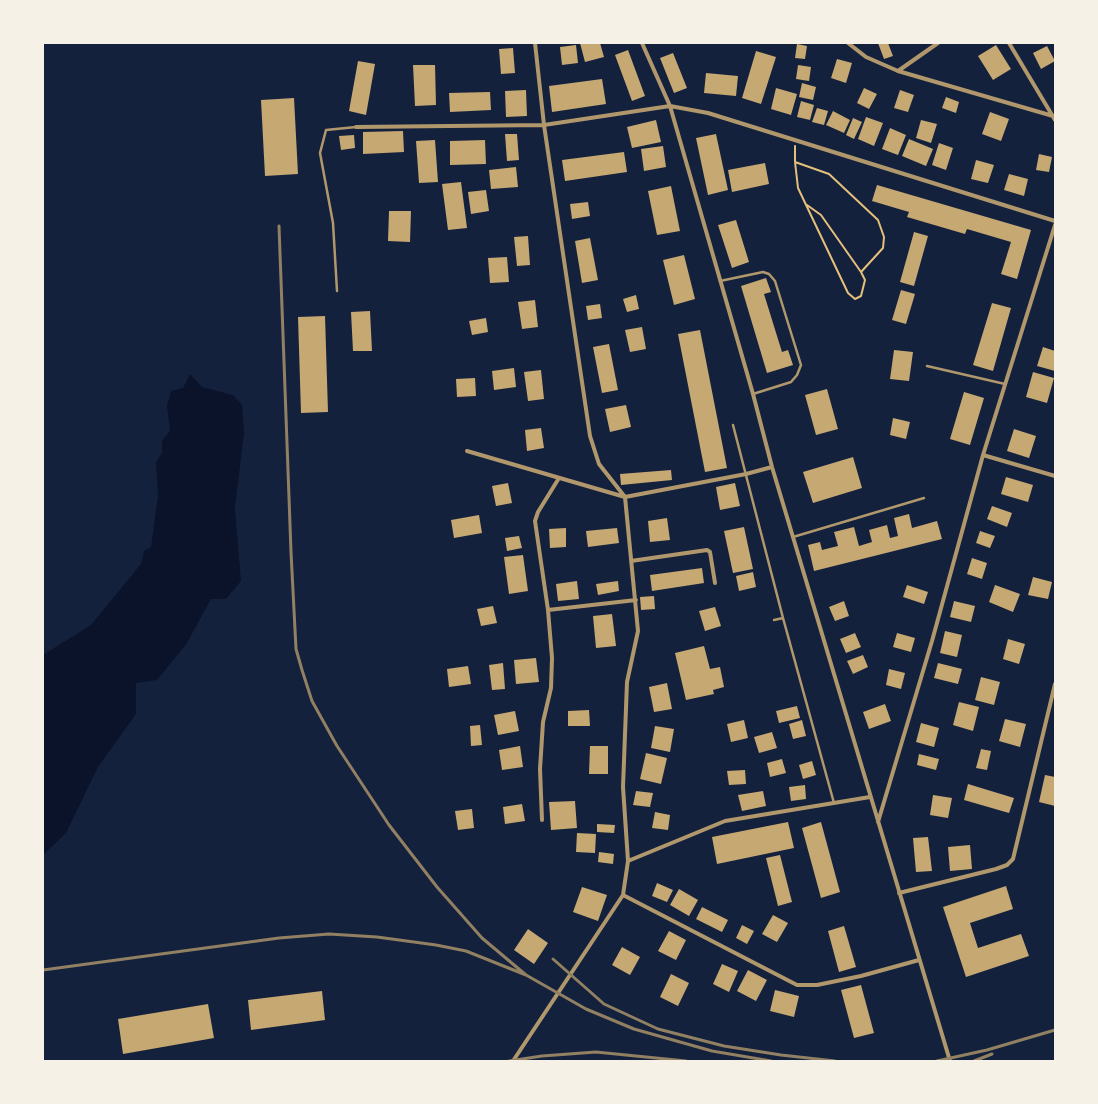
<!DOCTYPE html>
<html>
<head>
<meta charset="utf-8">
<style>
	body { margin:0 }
	#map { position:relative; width:1098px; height:1104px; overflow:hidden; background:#14213d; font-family:"Roboto Condensed",sans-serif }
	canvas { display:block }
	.frame { position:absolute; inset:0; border:44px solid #f6f1e7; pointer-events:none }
</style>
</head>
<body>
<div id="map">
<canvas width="1098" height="1104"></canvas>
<div class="frame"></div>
</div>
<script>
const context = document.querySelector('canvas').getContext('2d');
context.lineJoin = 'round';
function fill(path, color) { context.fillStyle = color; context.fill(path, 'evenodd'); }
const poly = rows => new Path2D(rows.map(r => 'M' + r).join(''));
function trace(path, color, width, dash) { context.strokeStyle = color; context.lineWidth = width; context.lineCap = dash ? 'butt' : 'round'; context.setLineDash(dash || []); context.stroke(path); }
const water = poly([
	[190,374,202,387,233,395,242,405,244,432,235,509,241,581,226,599,211,599,187,643,157,680,136,683,136,714,98,767,66,833,43,855,43,655,91,625,141,564,144,551,151,547,158,496,156,462,162,453,162,441,170,431,167,406,171,391,183,388]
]);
const building = poly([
	[580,43,600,43,604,57,585,62],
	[878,43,888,43,893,56,884,59],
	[797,44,807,46,805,59,795,58],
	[576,45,578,63,562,65,560,47],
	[996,45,1011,69,993,80,978,56],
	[1047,46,1055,61,1041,69,1033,53],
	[513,48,515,73,501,74,499,49],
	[628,50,645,96,632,101,615,55],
	[756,51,776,57,761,104,742,98],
	[673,53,687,88,674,93,660,58],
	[837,59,852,63,846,83,831,78],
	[358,61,375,64,366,115,349,111],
	[413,65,435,65,436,105,415,106],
	[798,65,811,67,809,81,796,79],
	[706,73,738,76,736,96,704,93],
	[602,79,606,104,552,112,549,86],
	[802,83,816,87,813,100,799,97],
	[776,88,797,94,791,115,771,109],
	[864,88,877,94,869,109,857,103],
	[526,90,527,116,506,117,505,91],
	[900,90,914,95,908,112,894,108],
	[490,92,491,110,450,112,449,93],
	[946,97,959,102,956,113,942,108],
	[294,98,298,174,265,176,261,100],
	[801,101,814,105,810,120,797,117],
	[817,108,828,111,824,125,812,122],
	[833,111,850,120,844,133,826,125],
	[990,112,1009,119,1001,141,982,134],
	[866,117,883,123,874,146,858,139],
	[853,118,862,122,854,139,846,135],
	[656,120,661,142,632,148,627,127],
	[921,120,937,124,931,143,916,138],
	[890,128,906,135,898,155,882,149],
	[403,131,404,152,363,154,363,132],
	[505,134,517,134,519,160,507,161],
	[716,134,728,190,708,195,696,138],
	[354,135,355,148,341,150,339,136],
	[909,139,933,149,926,166,902,156],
	[435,140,438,182,419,183,416,141],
	[485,140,486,164,450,165,450,141],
	[939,143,953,148,946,170,932,165],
	[663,146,666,167,644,171,641,149],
	[624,152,627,172,565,181,562,160],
	[1039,154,1052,157,1049,172,1036,170],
	[976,160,994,165,988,183,971,179],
	[765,163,769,184,732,192,728,170],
	[516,167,518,187,491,189,489,170],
	[1009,174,1028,179,1024,196,1004,190],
	[461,182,467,228,448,230,442,184],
	[877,185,1031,230,1017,279,1001,274,1011,242,967,229,965,234,907,217,909,212,872,201],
	[671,186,680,231,657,235,648,191],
	[486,190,489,211,471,214,468,192],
	[588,202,590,216,572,219,570,204],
	[389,211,411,211,410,242,388,241],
	[736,220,749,262,732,268,718,225],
	[914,232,928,236,914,286,900,282],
	[528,236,530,265,517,266,514,237],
	[590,238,598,280,582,283,575,241],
	[684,255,695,299,674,305,663,260],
	[507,257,509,282,490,283,488,258],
	[766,278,771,292,764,294,782,352,788,350,793,365,767,373,741,286],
	[901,290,915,294,906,324,892,320],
	[636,295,639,309,627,312,623,299],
	[535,300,538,327,522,329,518,302],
	[992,303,1011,308,993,371,973,365],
	[600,304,602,318,588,320,586,306],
	[370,311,372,351,353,351,351,312],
	[325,316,328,412,301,413,298,317],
	[486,318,488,332,472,335,469,321],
	[642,327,646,349,630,352,625,330],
	[700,330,727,468,705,472,678,334],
	[609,344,618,390,602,393,593,347],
	[1043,347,1055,351,1055,371,1037,366],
	[894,350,913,352,909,381,890,379],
	[514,368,516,387,494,390,492,371],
	[541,370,544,399,528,401,524,372],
	[1033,372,1054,378,1047,403,1026,397],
	[475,378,476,396,457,397,456,379],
	[827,389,838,429,816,435,805,395],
	[964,392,984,398,970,445,950,439],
	[626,405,631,427,610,432,605,409],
	[893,418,910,422,906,439,890,435],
	[541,428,544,448,527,451,525,430],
	[1014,429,1036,436,1029,458,1007,451],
	[853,457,862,488,813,503,803,472],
	[671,470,672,480,621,485,620,474],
	[1006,477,1033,485,1028,502,1001,494],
	[508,483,512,503,496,506,492,486],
	[735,483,740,506,720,510,716,487],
	[992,506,1012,513,1007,527,987,519],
	[909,514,912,528,937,521,942,539,814,571,808,545,820,542,822,550,838,546,834,532,854,527,859,546,872,542,869,530,887,525,890,538,898,536,894,518],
	[479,515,482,533,454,538,451,520],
	[667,518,670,540,650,542,648,521],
	[744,527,753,569,733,573,724,531],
	[566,528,566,547,550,548,549,529],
	[617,528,619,543,588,547,586,531],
	[980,531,995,536,990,548,976,543],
	[519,536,522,548,507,551,505,538],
	[523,555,528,591,509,594,504,557],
	[972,558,987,563,982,579,967,574],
	[702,568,704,583,652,591,650,575],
	[753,572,756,587,739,591,736,576],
	[1033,577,1052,582,1048,599,1028,595],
	[577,581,579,599,558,601,556,584],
	[618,581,619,591,598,595,596,584],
	[907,585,928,592,924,604,903,597],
	[995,585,1020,594,1013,612,989,602],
	[654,596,655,609,641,610,640,597],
	[844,601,849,616,835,621,829,607],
	[954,601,975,606,971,622,950,617],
	[493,606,497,623,481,626,477,609],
	[715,607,721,626,705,631,699,611],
	[612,614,616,646,596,648,593,616],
	[945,631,962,635,957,657,940,653],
	[855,633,861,647,846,653,840,639],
	[897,633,915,638,911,652,893,647],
	[1008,639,1025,644,1019,664,1003,659],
	[704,646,710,669,720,667,724,687,713,690,714,694,686,700,675,653],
	[863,655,868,667,853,674,847,661],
	[536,658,539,682,516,684,514,660],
	[503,663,505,689,492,690,489,665],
	[938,663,962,669,958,684,934,678],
	[468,666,471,684,449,687,447,669],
	[889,669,905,673,901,689,886,685],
	[981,677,1000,682,994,705,975,700],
	[667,683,672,709,654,712,649,687],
	[959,702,979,707,973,731,953,725],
	[885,704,891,721,869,729,863,712],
	[797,706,800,718,779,723,776,711],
	[589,710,590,726,568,726,568,711],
	[515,711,519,731,498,735,494,715],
	[1005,719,1026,724,1020,747,999,741],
	[744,720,748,738,731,742,727,724],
	[802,720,806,736,793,739,789,724],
	[921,723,939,728,934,747,916,742],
	[480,725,482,745,471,746,470,726],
	[655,726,674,729,670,752,651,748],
	[772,732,777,748,759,753,754,737],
	[520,746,523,767,502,770,499,750],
	[590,746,608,746,608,774,589,774],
	[981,749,991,751,987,770,976,768],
	[646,753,667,758,661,784,640,779],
	[919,754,939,759,936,770,917,765],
	[782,759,786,773,770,777,767,763],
	[812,761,816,775,803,779,799,765],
	[745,770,746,784,729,785,727,771],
	[1045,775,1055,777,1055,806,1039,802],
	[968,784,1014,798,1009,813,964,800],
	[805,785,806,799,791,801,789,787],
	[636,791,653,793,650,807,633,805],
	[763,791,766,806,742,811,738,795],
	[933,795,952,798,948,818,930,815],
	[575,801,577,828,551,830,549,802],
	[522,804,525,821,505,824,503,807],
	[472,809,474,828,458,830,455,811],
	[655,812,670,815,668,830,652,828],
	[788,822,794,848,717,864,712,837],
	[821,822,840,892,821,898,802,828],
	[597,824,615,825,614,833,597,832],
	[577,833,596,834,595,853,576,852],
	[928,837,932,871,916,872,913,838],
	[970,845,972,869,950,871,948,847],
	[599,852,614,854,613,864,598,862],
	[780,855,792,902,778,906,766,858],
	[657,883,673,890,667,902,652,896],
	[1006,886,1013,909,970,923,978,948,1021,934,1029,956,966,977,943,907],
	[582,887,607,895,598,921,573,912],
	[679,889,698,900,689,916,670,905],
	[702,907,728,920,722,932,696,919],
	[773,915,788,923,777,942,762,934],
	[742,925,754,931,747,944,736,938],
	[844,926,856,967,839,972,828,931],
	[528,929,548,943,534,964,514,950],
	[669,931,686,940,676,960,658,951],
	[622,947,640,957,630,975,612,965],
	[722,964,738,971,729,992,713,984],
	[748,970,767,980,756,1001,737,991],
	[671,974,689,983,678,1006,660,997],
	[861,985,874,1033,854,1038,841,990],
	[775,990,799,996,794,1017,770,1011],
	[322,991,325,1020,251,1030,248,1000],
	[208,1004,214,1038,123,1054,118,1019]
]);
const path = poly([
	[795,162,829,174,878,220,884,237,883,248,861,272,865,280,861,296,855,299,848,293,798,188,795,162,795,146],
	[807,205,821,215,861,272]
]);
const service = poly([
	[720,281,763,272,769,274,775,281,801,365,797,375,791,382,753,394],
	[337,291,333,223,320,153,326,130,356,127],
	[927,366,1005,384],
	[733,425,783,618,834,803],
	[793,537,924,498],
	[774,620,783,618]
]);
const minor = poly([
	[535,43,544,125,590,436,599,464,625,497,638,631,627,682,623,787,628,861,725,821,870,797],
	[642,43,670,106,753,394,772,467,950,1061],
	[848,43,866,57,898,71,1053,116],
	[1009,43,1055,120],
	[898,71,938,43],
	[356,127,544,125,670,106,708,113,1055,221],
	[467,451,625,497,746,474,772,467],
	[983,455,1055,476],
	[631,561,707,550,710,552,715,583],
	[548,610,636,600],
	[542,820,540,769,543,722,551,688,552,658,548,610,535,521,538,512,559,478],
	[878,822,932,641,983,455,1055,225],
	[899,893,996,869,1007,865,1013,859,1055,684],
	[623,895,797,985,817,985,861,976,919,960],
	[513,1061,623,895,628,861]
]);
const rail = poly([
	[279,226,291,552,296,649,302,670,312,701,337,746,389,825,437,887,482,938,526,975],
	[553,959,604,1004,658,1029,724,1046,781,1055,835,1061],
	[43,970,279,938,329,934,377,937,436,945,466,951,526,975,586,1009,634,1029,712,1051,771,1061],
	[509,1061,542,1056,596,1052,686,1061],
	[937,1061,987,1050,1055,1030],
	[974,1061,992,1054]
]);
fill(water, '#0b132b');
fill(building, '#c6a872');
trace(path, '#e5c07b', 2);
trace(service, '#b1986c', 2.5);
trace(minor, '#b1986c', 4);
trace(rail, '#918062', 3);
</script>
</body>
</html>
